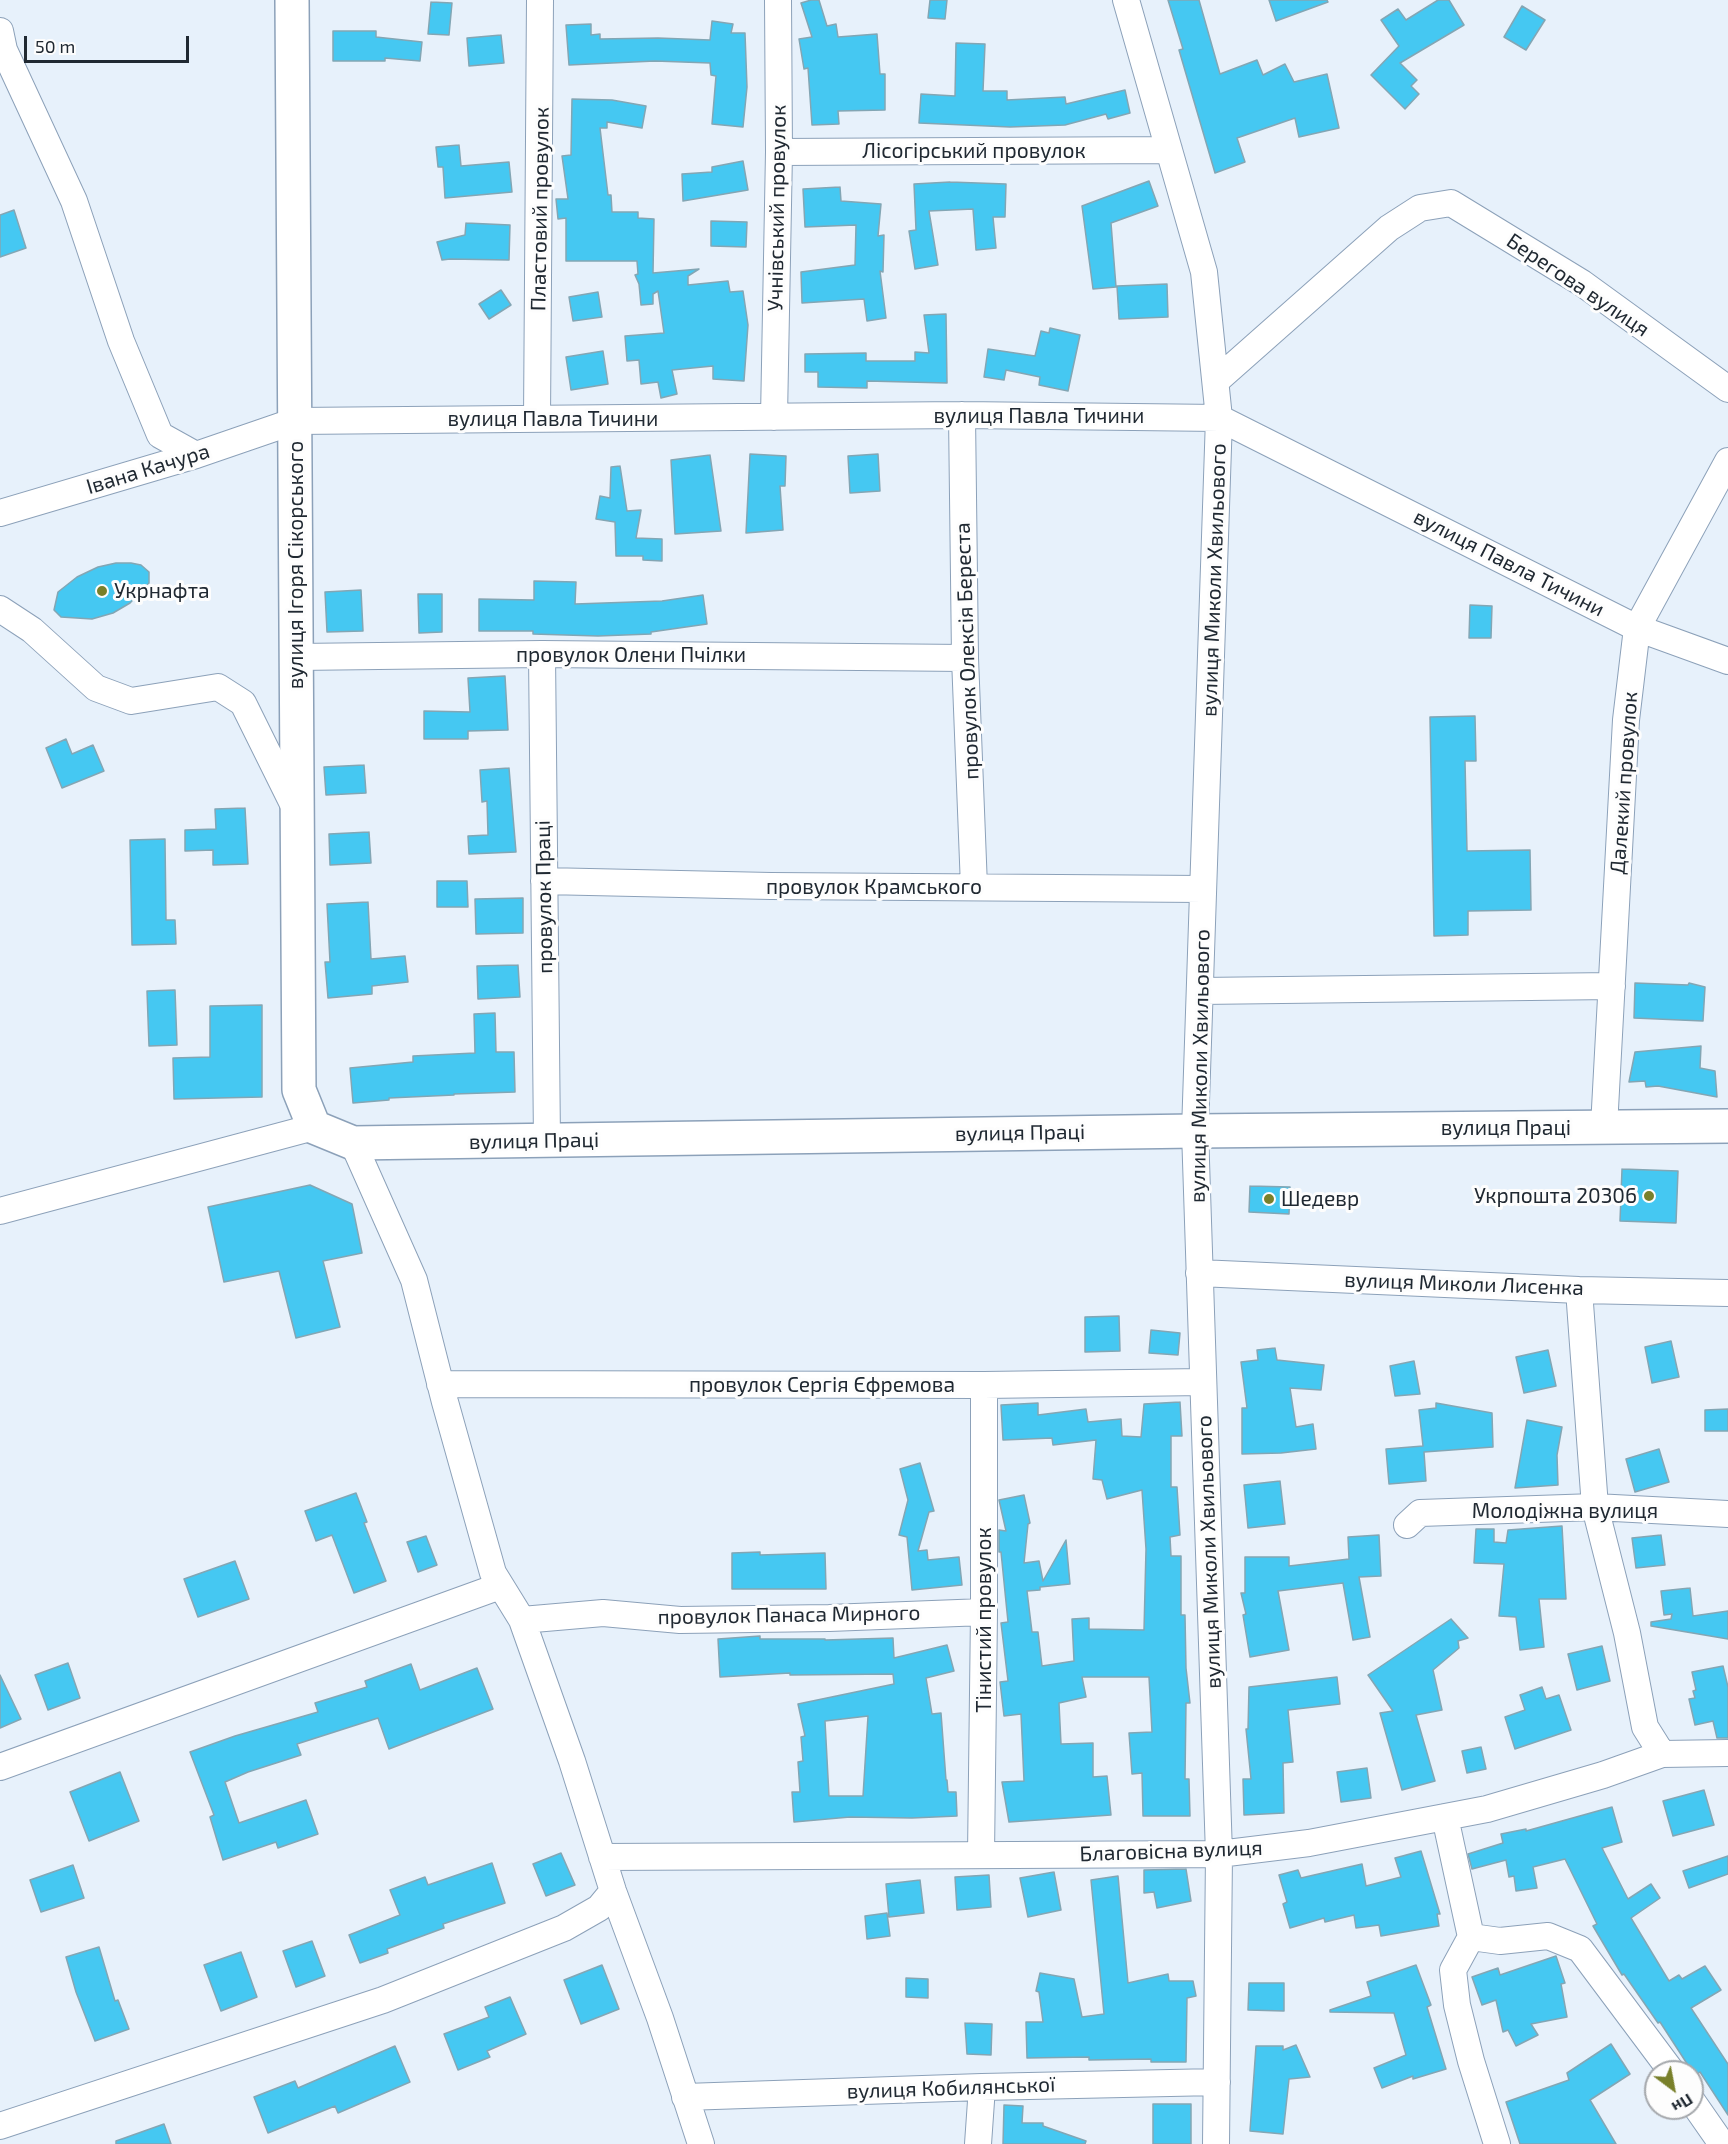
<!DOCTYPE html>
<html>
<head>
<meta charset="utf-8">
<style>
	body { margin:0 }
	#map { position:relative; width:1728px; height:2144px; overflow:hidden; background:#e7f1fb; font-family:"Exo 2",sans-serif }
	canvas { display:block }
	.north { position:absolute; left:1644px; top:2060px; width:60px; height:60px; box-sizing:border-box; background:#fdfdfd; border:2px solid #a5a8ac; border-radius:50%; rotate:148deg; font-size:16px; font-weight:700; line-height:24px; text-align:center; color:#202932 }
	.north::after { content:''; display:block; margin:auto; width:21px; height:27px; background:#79802b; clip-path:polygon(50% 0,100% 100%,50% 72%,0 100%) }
	.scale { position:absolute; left:24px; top:36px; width:165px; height:27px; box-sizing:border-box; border:3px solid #202932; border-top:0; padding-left:8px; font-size:18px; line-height:21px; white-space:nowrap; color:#202932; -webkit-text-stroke:4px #fdfdfd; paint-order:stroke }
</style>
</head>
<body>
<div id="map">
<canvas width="1728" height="2144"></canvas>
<div class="north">Пн</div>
<div class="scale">50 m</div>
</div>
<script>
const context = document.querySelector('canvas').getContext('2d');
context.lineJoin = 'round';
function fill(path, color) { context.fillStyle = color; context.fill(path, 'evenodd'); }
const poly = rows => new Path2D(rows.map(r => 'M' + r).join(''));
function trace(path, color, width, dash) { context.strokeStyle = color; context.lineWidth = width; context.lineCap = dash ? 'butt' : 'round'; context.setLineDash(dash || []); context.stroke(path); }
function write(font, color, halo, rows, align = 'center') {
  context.font = font + ' "Exo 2",sans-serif'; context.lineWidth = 6; context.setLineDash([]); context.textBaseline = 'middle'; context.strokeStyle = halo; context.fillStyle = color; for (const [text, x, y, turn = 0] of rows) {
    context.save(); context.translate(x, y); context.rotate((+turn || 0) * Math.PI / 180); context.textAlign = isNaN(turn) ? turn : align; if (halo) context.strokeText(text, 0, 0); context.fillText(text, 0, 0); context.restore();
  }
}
const building = poly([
	[811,0,819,0,827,26,836,24,838,37,877,34,880,74,885,74,885,110,838,111,839,124,812,125,808,68,804,69,799,39,812,37,801,3,811,0],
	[930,0,947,0,945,19,928,18,930,0],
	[1168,0,1199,0,1220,74,1257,60,1263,75,1285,64,1294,82,1327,74,1339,128,1299,137,1295,118,1237,138,1245,162,1215,173,1179,50,1183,49,1168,0],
	[1269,0,1327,0,1328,2,1276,21,1269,0],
	[1438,0,1449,0,1464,25,1400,63,1417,80,1411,86,1419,94,1405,109,1371,75,1399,46,1381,20,1398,9,1406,20,1438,0],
	[431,2,452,3,449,35,428,34,431,2],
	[1522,6,1545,20,1526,50,1504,37,1522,6],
	[712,21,733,24,731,33,745,33,747,87,743,127,712,124,716,76,711,75,710,63,655,61,569,65,566,25,591,24,591,35,600,34,600,39,658,38,710,40,712,21],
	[333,31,376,31,376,37,422,42,420,61,385,58,385,61,333,61,333,31],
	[501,35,504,63,469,66,467,38,501,35],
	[956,43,985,44,983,91,1007,91,1007,100,1065,97,1066,104,1125,90,1130,113,1108,119,1106,114,1065,125,1010,127,919,123,921,94,955,96,956,43],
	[572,99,612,100,646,106,642,128,607,122,607,128,600,128,608,195,611,195,612,212,638,212,638,218,654,219,653,273,699,269,688,276,688,285,728,281,730,292,743,291,748,325,744,381,713,379,713,366,672,370,677,394,661,398,658,382,641,384,639,360,627,361,625,336,664,333,658,291,653,294,653,304,641,305,639,284,635,275,638,274,637,261,566,261,566,218,558,219,556,199,568,199,562,156,571,155,572,99],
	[459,145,461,166,509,162,512,192,445,198,443,167,438,167,436,147,459,145],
	[743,161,748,190,683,201,682,174,712,172,712,167,743,161],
	[1149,181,1158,206,1111,223,1116,287,1093,289,1082,206,1149,181],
	[950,182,1006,184,1005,217,993,217,996,248,976,250,973,209,929,211,938,265,915,269,909,231,916,230,914,184,950,182],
	[840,187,841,201,881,204,878,236,884,235,883,272,880,271,886,318,867,321,864,299,802,303,801,272,855,265,856,225,805,227,803,189,840,187],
	[14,210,26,248,0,257,0,215,14,210],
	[711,221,747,222,746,247,711,246,711,221],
	[466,223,510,225,509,260,450,259,442,260,437,242,465,235,466,223],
	[1167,284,1168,317,1119,319,1117,286,1167,284],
	[501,290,511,305,489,319,479,304,501,290],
	[598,292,602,317,573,321,569,297,598,292],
	[946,314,947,383,867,381,867,388,818,387,818,372,805,372,805,354,866,353,866,361,915,361,915,352,929,353,924,315,946,314],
	[1050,328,1080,335,1068,391,1039,385,1040,377,1006,370,1004,380,984,377,988,349,1035,356,1041,331,1049,333,1050,328],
	[603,351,608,384,571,390,566,357,603,351],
	[750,454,786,456,785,486,780,486,783,530,746,533,750,454],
	[878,454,880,491,850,493,848,456,878,454],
	[710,455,721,531,675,534,671,460,710,455],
	[620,466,627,511,641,510,636,538,662,539,662,561,643,560,643,556,616,556,615,522,596,519,600,496,610,498,611,467,620,466],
	[116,563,131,563,141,565,149,572,149,583,130,603,113,613,92,619,61,617,54,610,58,592,77,577,98,567,116,563],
	[534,581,576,582,575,604,662,601,703,595,707,624,651,632,651,634,598,636,533,634,533,631,479,631,479,599,534,600,534,581],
	[361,590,363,631,327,632,325,592,361,590],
	[418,594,442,594,442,632,419,633,418,594],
	[1470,605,1492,606,1491,638,1469,638,1470,605],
	[505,676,508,730,468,731,468,739,424,739,424,711,470,712,468,678,505,676],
	[1475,716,1476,761,1465,761,1467,851,1530,850,1531,910,1468,911,1468,935,1434,936,1430,717,1475,716],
	[66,739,72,754,93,745,104,771,62,788,46,748,66,739],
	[364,765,366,793,326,795,324,767,364,765],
	[509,768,516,852,469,854,468,836,488,835,487,801,482,802,480,770,509,768],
	[245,808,248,864,213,865,213,850,185,851,185,830,216,829,215,809,245,808],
	[369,832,371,863,330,865,329,834,369,832],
	[165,839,166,920,175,920,176,944,132,945,130,840,165,839],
	[437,881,467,881,468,907,437,907,437,881],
	[523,898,523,933,476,934,475,899,523,898],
	[368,902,371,959,405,956,408,982,372,986,372,994,328,998,325,962,330,962,327,904,368,902],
	[518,965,520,997,478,999,477,966,518,965],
	[1635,983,1688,985,1689,983,1705,987,1703,1021,1634,1018,1635,983],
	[175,990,177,1045,149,1046,147,991,175,990],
	[262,1005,262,1097,174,1099,173,1058,210,1057,210,1006,262,1005],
	[495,1013,496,1052,514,1052,515,1092,454,1094,454,1095,389,1098,389,1100,353,1103,350,1068,413,1062,413,1056,475,1053,474,1014,495,1013],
	[1701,1046,1700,1068,1715,1071,1717,1097,1658,1086,1646,1087,1645,1081,1629,1082,1635,1052,1701,1046],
	[1622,1169,1678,1171,1676,1223,1620,1221,1622,1169],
	[310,1185,352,1204,362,1253,323,1261,340,1327,296,1338,279,1271,224,1282,208,1207,310,1185],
	[1250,1186,1290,1187,1289,1214,1249,1212,1250,1186],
	[1119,1316,1120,1351,1085,1352,1085,1317,1119,1316],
	[1151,1330,1180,1333,1178,1355,1149,1353,1151,1330],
	[1671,1341,1679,1377,1652,1383,1645,1347,1671,1341],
	[1275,1348,1277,1360,1324,1365,1321,1390,1290,1388,1296,1427,1313,1424,1316,1449,1281,1453,1242,1454,1242,1408,1247,1408,1241,1362,1258,1360,1257,1350,1275,1348],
	[1548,1350,1556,1386,1524,1393,1516,1357,1548,1350],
	[1414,1361,1420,1394,1395,1396,1390,1366,1414,1361],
	[1180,1402,1182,1436,1171,1436,1171,1487,1177,1487,1180,1535,1170,1537,1171,1556,1181,1556,1181,1615,1185,1615,1186,1668,1190,1703,1186,1703,1185,1779,1189,1779,1190,1816,1143,1816,1142,1773,1132,1774,1129,1733,1152,1732,1149,1677,1082,1677,1086,1697,1059,1703,1061,1744,1093,1743,1093,1777,1107,1776,1111,1815,1009,1822,1002,1782,1024,1781,1021,1714,1004,1716,1000,1682,1008,1681,1001,1623,1008,1622,1001,1552,999,1552,999,1530,1006,1531,999,1500,1024,1495,1030,1523,1028,1524,1024,1563,1039,1561,1043,1581,1066,1540,1070,1584,1040,1587,1040,1590,1027,1591,1032,1632,1038,1632,1042,1666,1074,1661,1072,1619,1089,1618,1089,1629,1144,1630,1146,1549,1142,1490,1107,1499,1102,1480,1093,1479,1096,1440,1053,1445,1052,1438,1003,1440,1001,1405,1038,1403,1038,1415,1086,1409,1088,1422,1121,1419,1122,1436,1141,1437,1144,1404,1180,1402],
	[1436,1403,1492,1413,1493,1447,1424,1452,1426,1481,1389,1484,1386,1449,1423,1446,1419,1410,1436,1408,1436,1403],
	[1728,1409,1728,1431,1705,1431,1705,1410,1728,1409],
	[1527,1420,1562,1427,1557,1455,1558,1485,1515,1488,1527,1420],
	[1659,1449,1669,1482,1635,1492,1626,1459,1659,1449],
	[920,1463,934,1511,929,1512,918,1551,927,1550,928,1560,959,1557,962,1585,912,1590,907,1537,899,1535,908,1500,900,1469,920,1463],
	[1280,1481,1285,1524,1248,1528,1244,1485,1280,1481],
	[356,1493,367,1522,364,1523,386,1581,354,1593,332,1535,316,1541,305,1511,356,1493],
	[1562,1526,1566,1599,1539,1599,1544,1647,1520,1650,1516,1617,1499,1616,1504,1564,1474,1563,1476,1529,1494,1529,1494,1542,1506,1543,1508,1530,1562,1526],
	[1379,1535,1381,1576,1359,1577,1370,1637,1353,1640,1343,1583,1278,1591,1289,1650,1250,1657,1243,1615,1246,1614,1241,1593,1245,1593,1245,1557,1289,1557,1289,1566,1349,1559,1348,1537,1379,1535],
	[1661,1535,1665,1565,1636,1568,1632,1538,1661,1535],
	[426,1536,437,1565,418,1572,407,1542,426,1536],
	[760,1552,760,1555,825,1553,826,1589,732,1589,732,1553,760,1552],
	[235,1561,249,1599,198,1617,184,1579,235,1561],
	[1690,1588,1693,1616,1728,1611,1728,1639,1651,1626,1651,1622,1671,1619,1672,1614,1664,1615,1661,1591,1690,1588],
	[1451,1619,1468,1638,1458,1641,1459,1648,1433,1670,1442,1710,1416,1715,1435,1781,1402,1790,1380,1713,1393,1711,1368,1675,1451,1619],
	[760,1636,760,1639,825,1639,825,1640,893,1638,894,1658,947,1645,954,1671,926,1678,932,1714,941,1713,946,1780,947,1780,948,1792,956,1792,957,1816,912,1818,850,1817,794,1822,792,1792,800,1792,798,1762,803,1761,801,1737,805,1736,798,1704,894,1684,893,1674,790,1675,790,1673,720,1677,718,1639,760,1636],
	[868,1716,863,1796,829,1796,825,1721,868,1716],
	[1602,1646,1610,1681,1577,1690,1568,1654,1602,1646],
	[68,1663,80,1698,48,1710,35,1675,68,1663],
	[411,1664,420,1690,477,1668,493,1709,389,1749,378,1718,297,1744,301,1755,248,1772,225,1782,239,1823,306,1800,318,1834,278,1848,276,1842,223,1860,210,1817,214,1815,190,1752,235,1736,318,1712,315,1703,367,1687,365,1681,411,1664],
	[1723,1666,1728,1687,1728,1738,1717,1738,1713,1721,1695,1725,1689,1699,1695,1698,1693,1691,1696,1690,1692,1672,1723,1666],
	[0,1675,21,1719,0,1728,0,1675],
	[1337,1677,1340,1704,1288,1710,1293,1762,1283,1763,1284,1813,1244,1815,1243,1779,1251,1779,1246,1729,1248,1729,1249,1687,1337,1677],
	[1542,1687,1546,1699,1559,1695,1571,1730,1515,1749,1505,1717,1525,1710,1520,1695,1542,1687],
	[1481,1747,1486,1769,1467,1773,1462,1751,1481,1747],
	[1367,1768,1371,1798,1341,1802,1337,1772,1367,1768],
	[120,1772,139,1821,89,1841,70,1792,120,1772],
	[1704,1790,1714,1825,1673,1836,1663,1801,1704,1790],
	[1612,1807,1622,1842,1602,1848,1628,1899,1651,1884,1660,1898,1631,1918,1669,1981,1679,1975,1682,1979,1705,1966,1721,1990,1691,2008,1728,2064,1728,2115,1700,2072,1695,2076,1660,2022,1658,2023,1624,1974,1622,1975,1593,1926,1597,1924,1565,1859,1533,1867,1537,1888,1516,1891,1514,1876,1509,1877,1506,1860,1472,1869,1468,1854,1503,1843,1501,1834,1526,1829,1526,1831,1612,1807],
	[1421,1851,1440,1914,1437,1914,1439,1926,1381,1936,1379,1925,1356,1928,1354,1915,1325,1922,1324,1918,1290,1928,1283,1904,1287,1902,1279,1875,1298,1870,1301,1878,1362,1864,1366,1886,1401,1877,1395,1858,1421,1851],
	[561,1853,575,1885,546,1896,533,1864,561,1853],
	[1728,1856,1728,1874,1689,1888,1683,1871,1728,1856],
	[492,1863,505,1903,443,1924,444,1928,387,1949,388,1953,360,1963,349,1935,400,1915,390,1890,425,1877,428,1885,492,1863],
	[73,1865,84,1898,41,1912,30,1880,73,1865],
	[1186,1869,1191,1901,1157,1908,1154,1892,1144,1893,1144,1870,1186,1869],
	[1054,1872,1061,1910,1028,1917,1020,1878,1054,1872],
	[989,1875,991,1907,957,1910,955,1877,989,1875],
	[1118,1876,1128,1983,1168,1974,1169,1981,1193,1981,1196,1996,1187,1998,1186,2062,1151,2062,1151,2059,1089,2060,1089,2057,1027,2058,1026,2022,1043,2022,1039,1992,1036,1991,1040,1973,1074,1979,1082,2017,1104,2014,1091,1880,1118,1876],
	[920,1880,924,1913,889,1917,886,1884,920,1880],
	[887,1913,890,1936,867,1939,865,1916,887,1913],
	[312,1941,325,1976,296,1987,283,1951,312,1941],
	[99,1947,115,2001,118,2000,129,2029,95,2041,76,1992,66,1957,99,1947],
	[241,1952,257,1997,221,2011,204,1965,241,1952],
	[1556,1956,1565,1983,1561,1984,1567,2017,1531,2024,1538,2035,1516,2046,1508,2030,1503,2032,1496,2000,1482,2005,1472,1977,1498,1968,1500,1975,1556,1956],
	[602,1965,619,2009,581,2024,564,1980,602,1965],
	[1416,1965,1431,2005,1427,2007,1446,2069,1413,2079,1413,2076,1382,2088,1374,2068,1406,2055,1394,2013,1330,2012,1330,2010,1371,1996,1367,1982,1416,1965],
	[906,1978,928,1979,928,1998,906,1997,906,1978],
	[1249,1983,1284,1983,1284,2011,1248,2010,1249,1983],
	[510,1997,526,2034,487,2051,490,2057,458,2070,444,2034,489,2017,485,2007,510,1997],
	[965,2023,992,2024,991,2055,967,2054,965,2023],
	[1611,2044,1630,2074,1590,2100,1616,2144,1520,2144,1506,2102,1569,2080,1567,2073,1611,2044],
	[1296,2045,1310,2077,1289,2079,1283,2134,1250,2131,1256,2046,1283,2046,1283,2050,1296,2045],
	[395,2046,410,2082,338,2113,335,2106,268,2133,254,2097,295,2081,298,2088,395,2046],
	[1153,2104,1191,2104,1191,2144,1153,2144,1153,2104],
	[1004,2105,1023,2106,1022,2123,1043,2123,1043,2126,1086,2141,1085,2144,1003,2144,1004,2105],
	[164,2124,171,2144,116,2144,116,2141,164,2124]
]);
const minor = poly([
	[1126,0,1204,272,1219,418,1195,1131,1219,1854,1216,2144],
	[0,31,4,50,74,201,121,341,160,435,196,455],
	[779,152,1169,150],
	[1216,381,1389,228,1420,208,1451,203,1582,283,1728,389],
	[962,415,965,658,974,887],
	[774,417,779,152,778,0],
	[537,419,540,0],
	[0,513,196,455,295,421,962,415,1219,418,1637,628,1728,661],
	[0,609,32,630,96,688,131,701,218,687,243,703,296,810],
	[542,654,547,1141],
	[297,657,542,654,965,658],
	[544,881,771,886,1203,889],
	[1200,991,1612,986],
	[1604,1127,1626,720,1637,628,1728,461],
	[353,1143,414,1280,445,1402,493,1573,522,1620,572,1761,613,1891,660,2018,701,2144],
	[0,1211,314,1127],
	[1199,1273,1579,1290,1728,1293],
	[1579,1290,1595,1507,1627,1633,1645,1727,1662,1754],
	[440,1384,984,1385,1203,1382],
	[1407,1525,1420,1513,1595,1507,1728,1514],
	[522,1620,603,1613,680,1620,829,1618,984,1612],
	[0,1767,500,1586],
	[1445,1817,1471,1937],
	[981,1855,984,1612,984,1385],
	[602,1857,1219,1854,1309,1843,1487,1809,1603,1775,1662,1754,1728,1753],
	[1471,1937,1500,1941,1548,1936,1580,1949,1672,2072],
	[1471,1937,1453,1970,1457,2005,1471,2061,1497,2144],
	[685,2097,982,2087,1217,2082],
	[1692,2101,1722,2144],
	[0,2126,383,2000,564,1928,599,1908,613,1891],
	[978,2144,982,2087]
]);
const secondary = poly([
	[292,0,299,1090,314,1127,353,1143,1195,1131,1728,1126]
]);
const markers = [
	[102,591,6,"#79802b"],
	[1649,1196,6,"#79802b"],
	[1269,1199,6,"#79802b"]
];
const streetNames = [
	["Лісогірський провулок",974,151],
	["Учнівський провулок",777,208,-89],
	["Пластовий провулок",540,209,-89],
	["Берегова вулиця",1578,285,34],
	["вулиця Павла Тичини",1039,416],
	["вулиця Павла Тичини",553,419],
	["Івана Качура",148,469,-17],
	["вулиця Павла Тичини",1509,563,27],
	["вулиця Ігоря Сікорського",296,565,-90],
	["вулиця Миколи Хвильового",1214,580,-88],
	["провулок Олексія Береста",967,651,-92],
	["провулок Олени Пчілки",631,655],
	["Далекий провулок",1624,783,-86],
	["провулок Крамського",874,887],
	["провулок Праці",544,897,-91],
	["вулиця Миколи Хвильового",1200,1066,-89],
	["вулиця Праці",1506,1128],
	["вулиця Праці",1020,1133,-1],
	["вулиця Праці",534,1141,-1],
	["вулиця Миколи Лисенка",1464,1284,2],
	["провулок Сергія Єфремова",822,1385],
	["Молодіжна вулиця",1565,1511],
	["вулиця Миколи Хвильового",1209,1552,-92],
	["провулок Панаса Мирного",789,1615,-1],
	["Тінистий провулок",984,1620,-90],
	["Благовісна вулиця",1171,1851,-2],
	["вулиця Кобилянської",951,2088,-2]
];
const poiNames = [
	["Укрнафта",114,591],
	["Укрпошта 20306",1637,1196,"right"],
	["Шедевр",1281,1199]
];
fill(building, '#45c8f2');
trace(building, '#83a6b4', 1.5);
trace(minor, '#8ca1b9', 28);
trace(secondary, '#8ca1b9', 36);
trace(minor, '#fff', 26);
trace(secondary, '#fff', 33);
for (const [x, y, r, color] of markers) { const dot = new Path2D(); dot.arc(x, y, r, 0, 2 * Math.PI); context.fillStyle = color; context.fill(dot); trace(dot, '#fdfdfd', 2); }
write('21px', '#202932', '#fdfdfd', streetNames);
write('21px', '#202932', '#fdfdfd', poiNames, 'left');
</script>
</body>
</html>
